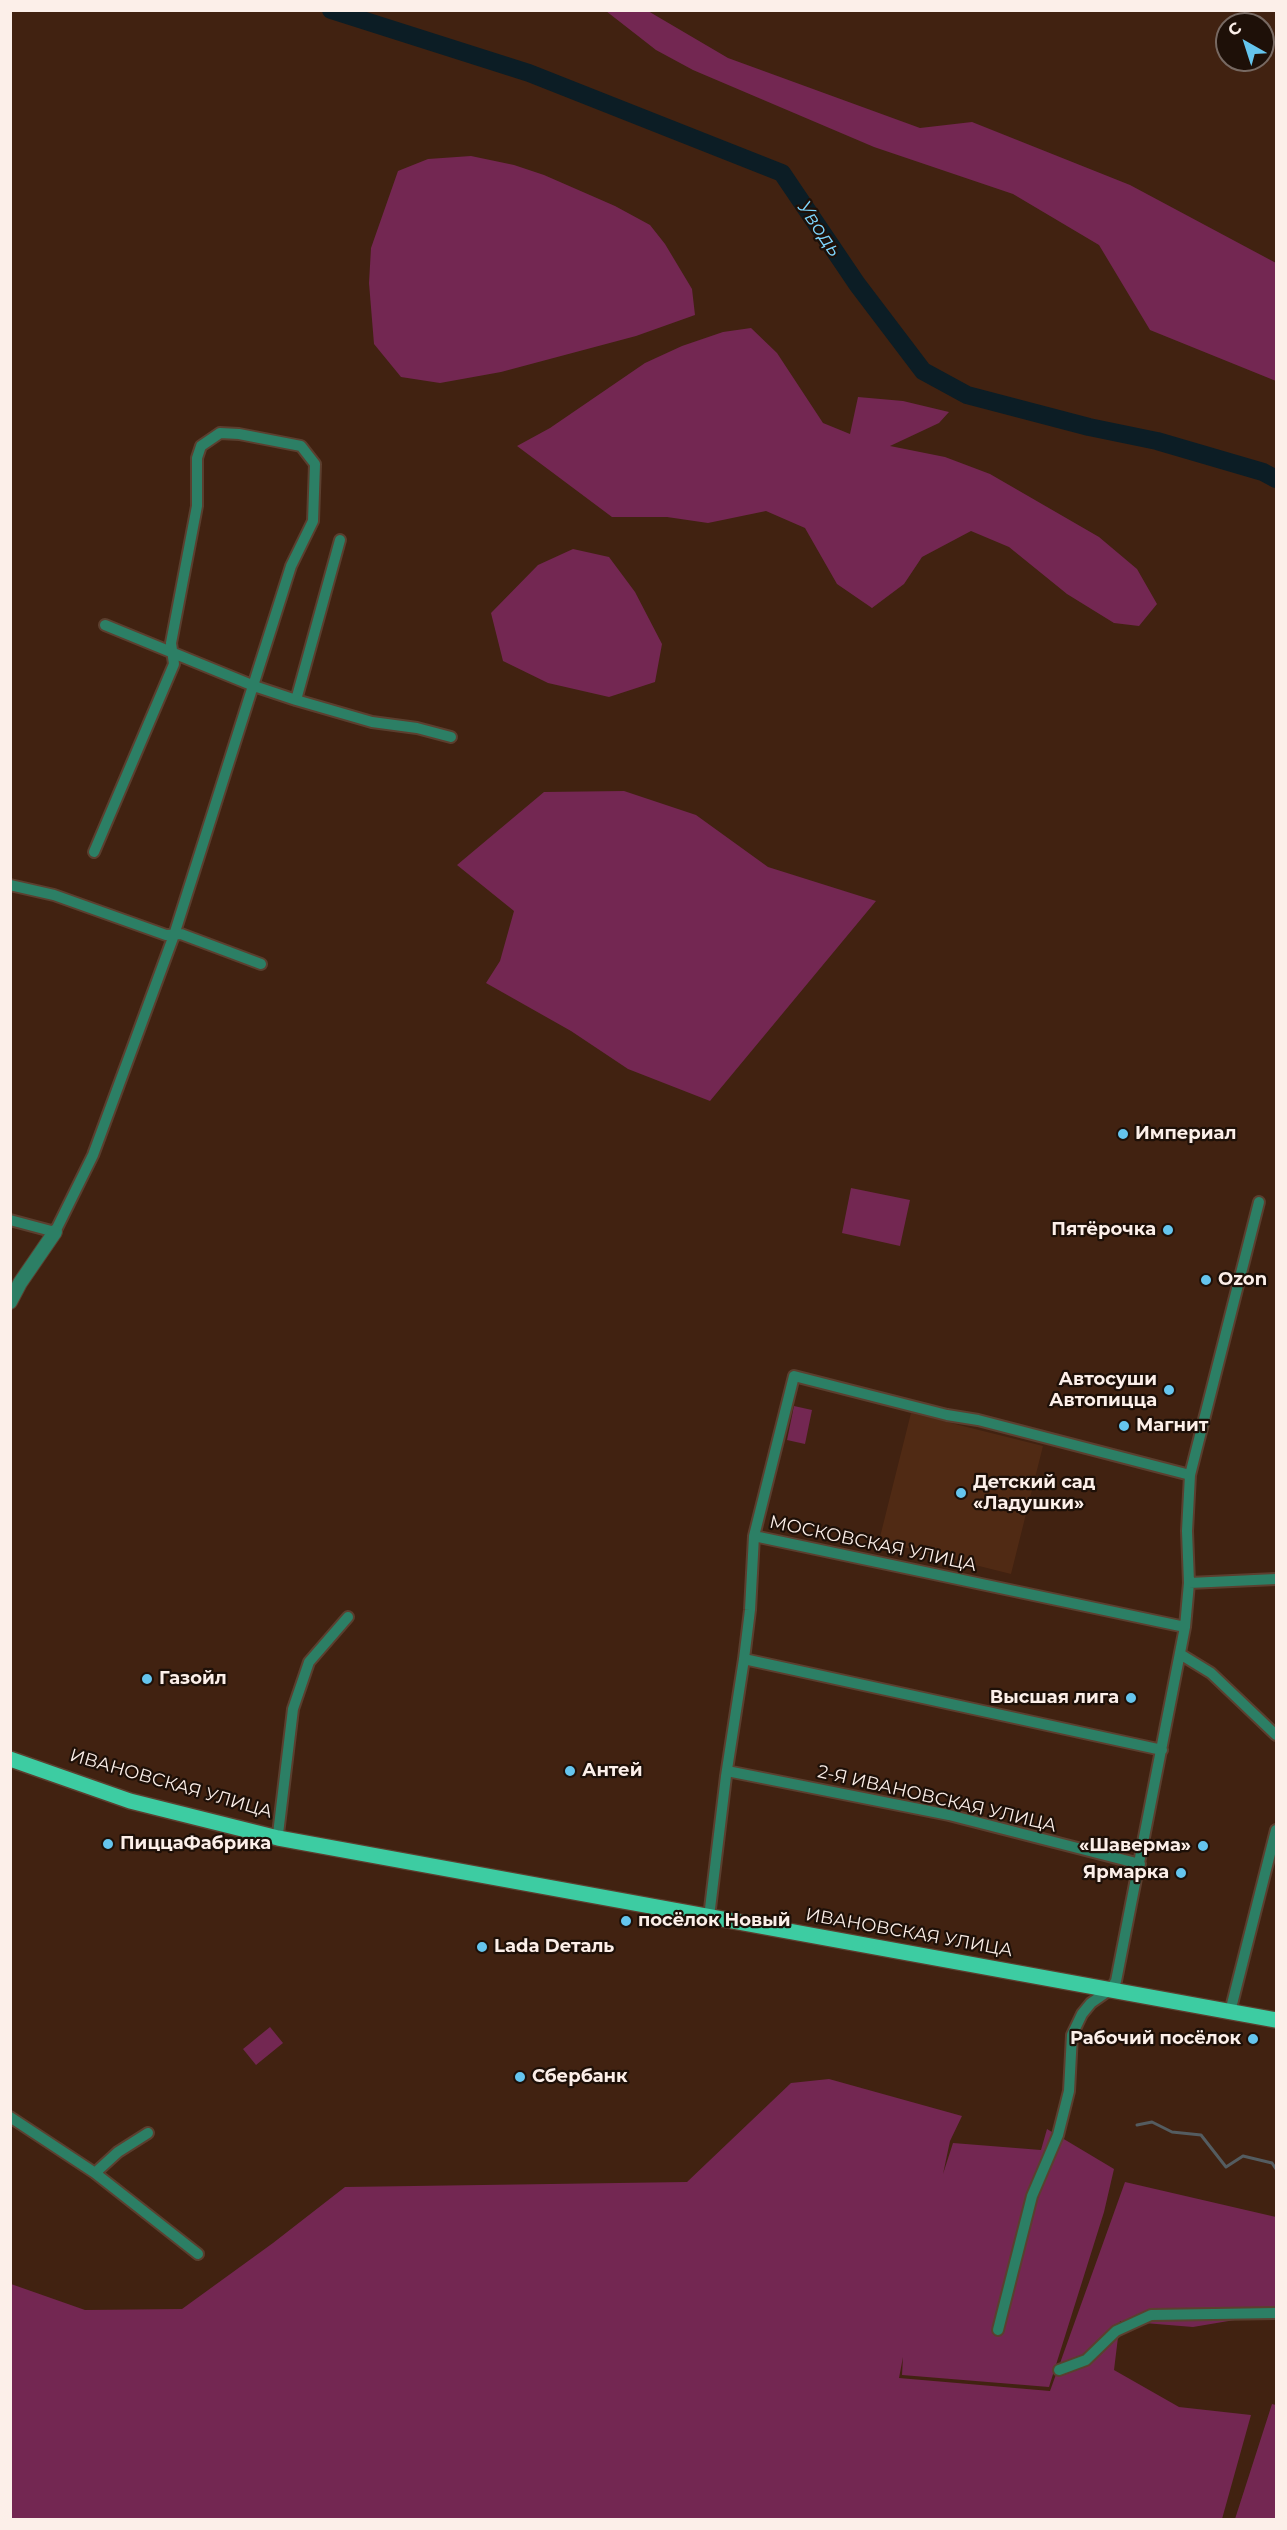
<!DOCTYPE html>
<html>
<head>
<meta charset="utf-8">
<style>
	body { margin:0 }
	#map { position:relative; width:1287px; height:2530px; overflow:hidden; background:#412211; font-family:Montserrat,sans-serif }
	canvas { display:block }
	.frame { position:absolute; inset:0; border:12px solid #fcefe9; pointer-events:none }
	.north { position:absolute; left:1215px; top:12px; width:60px; height:60px; box-sizing:border-box; background:#1e1008; border:2px solid #776962; border-radius:50%; rotate:321deg; font-size:16px; font-weight:700; line-height:24px; text-align:center; color:#fcefe9 }
	.north::after { content:''; display:block; margin:auto; width:21px; height:27px; background:#65c5ee; clip-path:polygon(50% 0,100% 100%,50% 72%,0 100%) }
</style>
</head>
<body>
<div id="map">
<canvas width="1287" height="2530"></canvas>
<div class="frame"></div>
<div class="north">С</div>
</div>
<script>
const context = document.querySelector('canvas').getContext('2d');
context.lineJoin = 'round';
function fill(path, color) { context.fillStyle = color; context.fill(path, 'evenodd'); }
const poly = rows => new Path2D(rows.map(r => 'M' + r).join(''));
function trace(path, color, width, dash) { context.strokeStyle = color; context.lineWidth = width; context.lineCap = dash ? 'butt' : 'round'; context.setLineDash(dash || []); context.stroke(path); }
function write(font, color, halo, rows, align = 'center') {
  context.font = font + ' Montserrat,sans-serif'; context.lineWidth = 4.5; context.setLineDash([]); context.textBaseline = 'middle'; context.strokeStyle = halo; context.fillStyle = color; for (const [text, x, y, turn = 0] of rows) {
    context.save(); context.translate(x, y); context.rotate((+turn || 0) * Math.PI / 180); context.textAlign = isNaN(turn) ? turn : align; if (halo) context.strokeText(text, 0, 0); context.fillText(text, 0, 0); context.restore();
  }
}
const built = poly([
	[911,1413,1043,1446,1011,1574,879,1541]
]);
const green = poly([
	[606,11,648,11,728,58,920,128,972,122,1130,185,1276,263,1276,381,1150,330,1099,245,1013,194,874,147,693,70,656,50],
	[471,156,514,165,544,175,615,206,650,225,665,244,692,289,695,315,636,336,501,372,440,383,401,377,374,344,369,283,371,248,398,171,428,159],
	[751,328,777,353,823,423,850,434,858,397,903,401,949,412,939,423,890,446,945,457,990,474,1099,537,1137,569,1157,604,1139,626,1114,623,1067,594,1009,547,971,531,922,557,904,584,872,608,837,584,805,528,766,511,708,523,667,517,612,517,517,446,550,428,645,363,682,346,723,332],
	[573,549,609,557,635,592,662,644,655,682,609,697,548,683,503,661,491,613,538,565],
	[624,791,696,815,768,867,876,901,710,1101,628,1069,571,1031,486,983,500,961,514,911,457,865,544,792],
	[851,1188,910,1200,900,1246,842,1233],
	[794,1406,812,1410,805,1444,787,1440],
	[270,2027,283,2043,256,2065,243,2049],
	[829,2079,962,2116,950,2141,943,2174,953,2143,1041,2150,1047,2129,1114,2169,1104,2212,1049,2387,902,2375,903,2357,899,2378,1050,2391,1125,2182,1276,2217,1276,2313,1193,2327,1120,2321,1114,2370,1179,2407,1251,2415,1222,2519,11,2520,11,2284,85,2310,182,2309,273,2243,345,2187,687,2182,791,2083],
	[1272,2404,1276,2405,1276,2519,1235,2519]
]);
const stream = poly([
	[1137,2125,1152,2122,1172,2132,1201,2135,1226,2167,1243,2156,1272,2163,1276,2169]
]);
const river = poly([
	[331,10,529,73,782,173,857,284,923,371,967,395,1089,427,1157,441,1263,472,1276,479]
]);
const minor = poly([
	[105,625,254,686,296,700,372,722,417,728,451,737],
	[296,700,340,540],
	[10,885,54,895,166,935,181,934,261,964],
	[10,1220,55,1232,93,1155,174,935,291,566,313,521,315,464,301,446,239,434,220,433,201,446,197,458,197,506,171,643,174,664,94,852],
	[754,1536,794,1376,947,1415,978,1420,1190,1475],
	[1189,1583,1276,1579],
	[1180,1654,1211,1673,1276,1735],
	[744,1659,1162,1750],
	[727,1771,949,1815,1140,1864],
	[278,1834,293,1709,309,1662,348,1617],
	[709,1917,726,1776,744,1659,750,1610,754,1536,1185,1627],
	[1230,2012,1276,1830],
	[10,2117,95,2173,198,2254],
	[95,2173,118,2152,148,2133],
	[998,2330,1032,2196,1058,2135,1069,2091,1072,2035,1082,2014,1091,2003,1111,1989,1116,1981,1185,1627,1189,1583,1187,1531,1190,1475,1259,1202],
	[1059,2370,1086,2360,1116,2331,1151,2315,1276,2313]
]);
const tertiary = poly([
	[10,1302,20,1283,55,1232]
]);
const primary = poly([
	[10,1759,130,1801,278,1838,1276,2020]
]);
const markers = [
	[1123,1134,6,"#65c5ee"],
	[1168,1230,6,"#65c5ee"],
	[1206,1280,6,"#65c5ee"],
	[1169,1390,6,"#65c5ee"],
	[1124,1426,6,"#65c5ee"],
	[961,1493,6,"#65c5ee"],
	[147,1679,6,"#65c5ee"],
	[1131,1698,6,"#65c5ee"],
	[570,1771,6,"#65c5ee"],
	[108,1844,6,"#65c5ee"],
	[1203,1846,6,"#65c5ee"],
	[1181,1873,6,"#65c5ee"],
	[626,1921,6,"#65c5ee"],
	[482,1947,6,"#65c5ee"],
	[1253,2039,6,"#65c5ee"],
	[520,2077,6,"#65c5ee"]
];
const poiNames = [
	["Империал",1135,1134],
	["Пятёрочка",1156,1230,"right"],
	["Ozon",1218,1280],
	["Автосуши",1157,1380,"right"],
	["Автопицца",1157,1401,"right"],
	["Магнит",1136,1426],
	["Детский сад",973,1483],
	["«Ладушки»",973,1504],
	["Газойл",159,1679],
	["Высшая лига",1119,1698,"right"],
	["Антей",582,1771],
	["ПиццаФабрика",120,1844],
	["«Шаверма»",1191,1846,"right"],
	["Ярмарка",1169,1873,"right"],
	["посёлок Новый",638,1921],
	["Lada Dеталь",494,1947],
	["Рабочий посёлок",1241,2039,"right"],
	["Сбербанк",532,2077]
];
const streetNames = [
	["МОСКОВСКАЯ УЛИЦА",873,1544,12],
	["ИВАНОВСКАЯ УЛИЦА",171,1784,16],
	["2-Я ИВАНОВСКАЯ УЛИЦА",937,1799,13],
	["ИВАНОВСКАЯ УЛИЦА",909,1933,10]
];
const waterNames = [
	["Уводь",819,229,56]
];
fill(built, '#502a14');
fill(green, '#732752');
trace(stream, '#545c60', 3);
trace(river, '#0c1d25', 18);
trace(minor, '#5b3f2f', 14);
trace(tertiary, '#5b3f2f', 16);
trace(primary, '#5b3f2f', 18);
trace(minor, '#2c7f65', 10);
trace(tertiary, '#2c7f65', 14);
trace(primary, '#3dcca2', 15);
for (const [x, y, r, color] of markers) { const dot = new Path2D(); dot.arc(x, y, r, 0, 2 * Math.PI); context.fillStyle = color; context.fill(dot); trace(dot, '#1e1008', 2); }
write('bold 18px', '#fcefe9', '#1e1008', poiNames, 'left');
write('18px', '#fcefe9', '#1e1008', streetNames);
write('italic 20px', '#7ed6fe', '#1e1008', waterNames);
</script>
</body>
</html>
